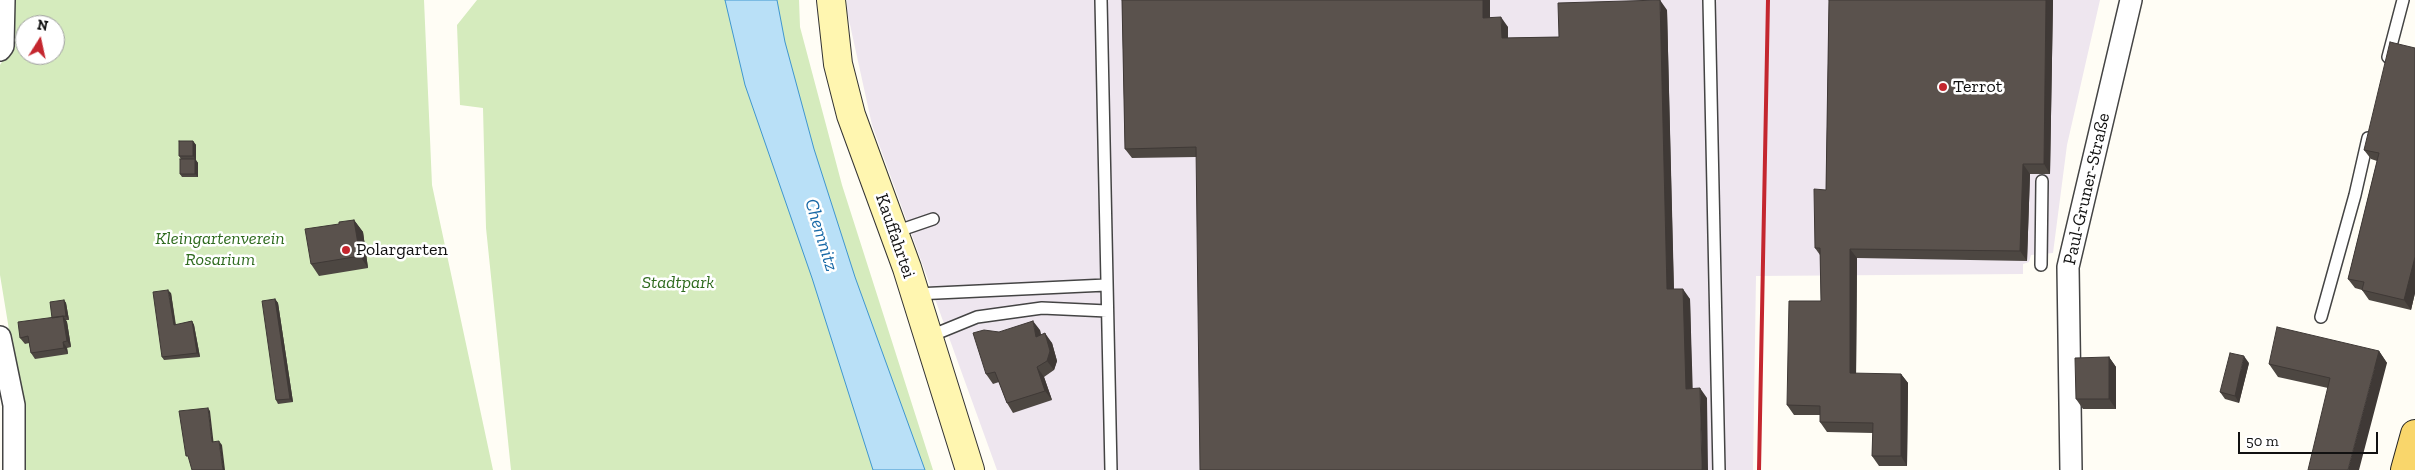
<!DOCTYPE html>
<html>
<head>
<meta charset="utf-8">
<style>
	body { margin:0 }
	#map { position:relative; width:2415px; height:470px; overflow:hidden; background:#fffdf5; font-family:"Zilla Slab",serif }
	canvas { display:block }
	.north { position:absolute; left:15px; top:15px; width:50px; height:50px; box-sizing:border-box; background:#fff; border:1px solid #a0a0a0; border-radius:50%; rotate:10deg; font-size:14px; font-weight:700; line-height:20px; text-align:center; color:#111 }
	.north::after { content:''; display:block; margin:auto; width:18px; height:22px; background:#c4262e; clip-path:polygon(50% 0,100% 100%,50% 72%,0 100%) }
	.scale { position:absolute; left:2238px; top:432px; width:140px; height:22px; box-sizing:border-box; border:2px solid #111; border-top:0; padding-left:6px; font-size:15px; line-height:18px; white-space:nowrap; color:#111; -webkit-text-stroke:4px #fff; paint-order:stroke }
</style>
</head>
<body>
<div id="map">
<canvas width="2415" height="470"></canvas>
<div class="north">N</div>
<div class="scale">50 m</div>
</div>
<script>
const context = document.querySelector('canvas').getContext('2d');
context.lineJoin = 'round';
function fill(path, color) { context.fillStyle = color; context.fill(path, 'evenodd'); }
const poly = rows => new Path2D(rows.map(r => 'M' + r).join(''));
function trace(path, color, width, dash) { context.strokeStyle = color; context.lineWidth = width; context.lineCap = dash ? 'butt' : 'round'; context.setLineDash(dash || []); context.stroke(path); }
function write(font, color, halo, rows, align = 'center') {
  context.font = font + ' "Zilla Slab",serif'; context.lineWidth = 5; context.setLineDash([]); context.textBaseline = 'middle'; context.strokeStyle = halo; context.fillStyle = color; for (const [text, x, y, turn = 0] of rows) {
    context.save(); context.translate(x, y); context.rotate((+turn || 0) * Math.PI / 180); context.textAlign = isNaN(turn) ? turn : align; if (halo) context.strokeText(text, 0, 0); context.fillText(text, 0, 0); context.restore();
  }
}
const industrial = poly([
	[847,0,2100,0,2067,145,2053,253,2031,255,2029,262,2023,264,2023,274,1756,276,1753,470,997,470,872,125,847,11]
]);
const green = poly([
	[11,0,424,0,432,185,493,470,20,470,22,409,0,275,0,65,10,49],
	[25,25,55,25,55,55,25,55],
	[477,0,799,0,800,27,842,185,933,470,511,470,486,228,483,108,460,105,457,25]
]);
const water = poly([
	[725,0,777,0,785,42,814,149,855,277,925,470,873,470,812,278,745,85,725,0]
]);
const lane = poly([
	[1101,0,1111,470],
	[1709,0,1719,470],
	[2388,57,2403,0],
	[895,232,933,219],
	[2041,265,2042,181],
	[916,294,1106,285],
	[2321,317,2355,195,2368,138],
	[928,337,977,317,1042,308,1107,311]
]);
const street = poly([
	[0,50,3,46,4,0],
	[0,337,14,405,14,470],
	[2071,470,2068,267,2131,0]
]);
const secondary = poly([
	[831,0,838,64,851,115,907,268,970,470]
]);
const primary = poly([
	[2405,470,2415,434]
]);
const rail = poly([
	[1759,470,1768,0]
]);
const wall = poly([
	[1122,0,1490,0,1490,18,1508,27,1508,38,1559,37,1667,10,1674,289,1690,299,1692,389,1707,398,1196,157,1132,158,1125,149],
	[1829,0,2053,0,2050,174,2030,174,2027,261,1857,258,1856,374,1901,374,1908,383,1907,466,1879,466,1872,456,1873,433,1827,432,1820,422,1820,415,1794,415,1787,405,1821,301,1820,255,1815,248,1826,190],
	[2415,48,2415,293,2411,310,2369,300,2362,290,2355,288,2348,279,2377,161,2371,159,2364,150],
	[193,141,196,145,196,160,198,163,198,177,182,177,180,174,181,159,179,156],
	[354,220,363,232,368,268,319,276,311,264,339,224],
	[171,293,176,325,192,321,194,325,200,357,164,360,162,357],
	[275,299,278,303,293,402,278,404,276,400],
	[64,300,66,303,69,320,66,320,67,322,71,347,67,348,68,354,35,359,31,353,29,343,25,344,20,338,52,318],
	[1040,330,1041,335,1052,343,1057,361,1054,370,1044,377,1052,400,1013,413,1007,403,999,382,993,384,986,374,999,332],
	[2379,351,2387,363,2328,388,2278,377,2269,364],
	[2109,357,2116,367,2116,409,2083,409,2076,399],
	[2249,363,2239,403,2225,399,2220,392]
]);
const shadedWall = poly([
	[1483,0,1490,0,1490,28,1483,18],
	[1660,0,1667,10,1674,299,1667,289],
	[2046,0,2053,0,2050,174,2044,164],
	[1501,17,1508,27,1508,47,1502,38],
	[193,141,196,145,196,160,193,156],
	[195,159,198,163,198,177,195,174],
	[2023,164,2030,174,2027,261,2020,251],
	[354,220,363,232,368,268,360,256],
	[1850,249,1857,258,1856,383,1850,373],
	[2415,257,2415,293,2411,310,2404,300],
	[1683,289,1690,299,1693,398,1686,389],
	[168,290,171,293,176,329,174,325],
	[275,299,278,303,293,402,290,399],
	[64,300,66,303,69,320,66,316],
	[63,316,67,322,71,347,67,341],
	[192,321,194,325,200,357,197,353],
	[1033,321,1040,330,1043,346,1036,337],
	[1045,333,1052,343,1057,361,1054,370,1047,361],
	[63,342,67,348,68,354,64,348],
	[2379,351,2387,363,2359,470,2348,470],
	[2244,356,2249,363,2239,403,2235,396],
	[2109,357,2116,367,2116,409,2109,399],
	[1037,367,1044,377,1052,400,1045,391],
	[1901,374,1908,383,1907,466,1901,456],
	[1700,388,1707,398,1708,470,1702,470],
	[208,408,210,411,214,446,212,442],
	[219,441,222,445,225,470,223,470]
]);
const building = poly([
	[1122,0,1483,0,1483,18,1501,17,1502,38,1559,37,1558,3,1660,0,1667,289,1683,289,1686,389,1700,388,1702,470,1200,470,1196,147,1125,149,1122,0],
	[1829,0,2046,0,2044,164,2023,164,2020,251,1850,249,1850,373,1901,374,1901,456,1872,456,1873,423,1820,422,1820,406,1787,405,1789,301,1821,301,1820,248,1815,248,1814,189,1826,190,1829,0],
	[2390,42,2415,48,2415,257,2404,300,2362,290,2364,282,2348,279,2379,153,2364,150,2390,42],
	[179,141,193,141,193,156,179,156,179,141],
	[180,159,195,159,195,174,180,174,180,159],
	[354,220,360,256,311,264,305,229,339,224,339,222,354,220],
	[168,290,174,325,192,321,197,353,162,357,153,292,168,290],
	[275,299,290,399,276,400,262,301,275,299],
	[64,300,66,316,52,318,50,302,64,300],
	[63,316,67,341,63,342,64,348,31,353,28,336,20,338,18,322,63,316],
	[1033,321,1036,337,1045,333,1050,351,1047,361,1037,367,1045,391,1007,403,995,372,986,374,973,333,984,330,999,332,1033,321],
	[2277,327,2379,351,2348,470,2308,470,2330,378,2269,364,2277,327],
	[2230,353,2244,356,2235,396,2220,392,2230,353],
	[2109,357,2109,399,2076,399,2075,358,2109,357],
	[208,408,212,442,219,441,223,470,192,470,188,456,186,456,179,411,208,408]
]);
const markers = [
	[1943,87,5,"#c4262e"],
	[346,250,5,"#c4262e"]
];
const poiNames = [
	["Terrot",1953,87],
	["Polargarten",356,250]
];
const streetNames = [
	["Paul-Gruner-Straße",2087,189,-77],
	["Kauffahrtei",895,236,71]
];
const parkNames = [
	["Kleingartenverein",220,239],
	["Rosarium",220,260],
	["Stadtpark",678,283]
];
const waterNames = [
	["Chemnitz",821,235,73]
];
fill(industrial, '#eee6ef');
fill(green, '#d5ebbd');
fill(water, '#b9e0f7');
trace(water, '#3f96cf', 1);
trace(lane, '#444', 14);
trace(street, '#444', 24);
trace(secondary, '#333', 30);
trace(primary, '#222', 30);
trace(lane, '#fff', 11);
trace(street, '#fff', 21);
trace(secondary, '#fff6b0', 28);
trace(primary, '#f9d66b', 28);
trace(rail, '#c4262e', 4);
fill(wall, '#4d4742');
fill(shadedWall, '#3f3936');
fill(building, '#5a524d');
trace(building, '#3f3936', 1);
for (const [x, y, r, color] of markers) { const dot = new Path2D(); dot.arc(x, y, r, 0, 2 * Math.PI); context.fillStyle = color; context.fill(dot); trace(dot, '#fff', 2); }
write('18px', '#111', '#fff', poiNames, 'left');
write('18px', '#111', '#fff', streetNames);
write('italic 18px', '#2f6b1f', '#fff', parkNames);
write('italic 19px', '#1768a6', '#fff', waterNames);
</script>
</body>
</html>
